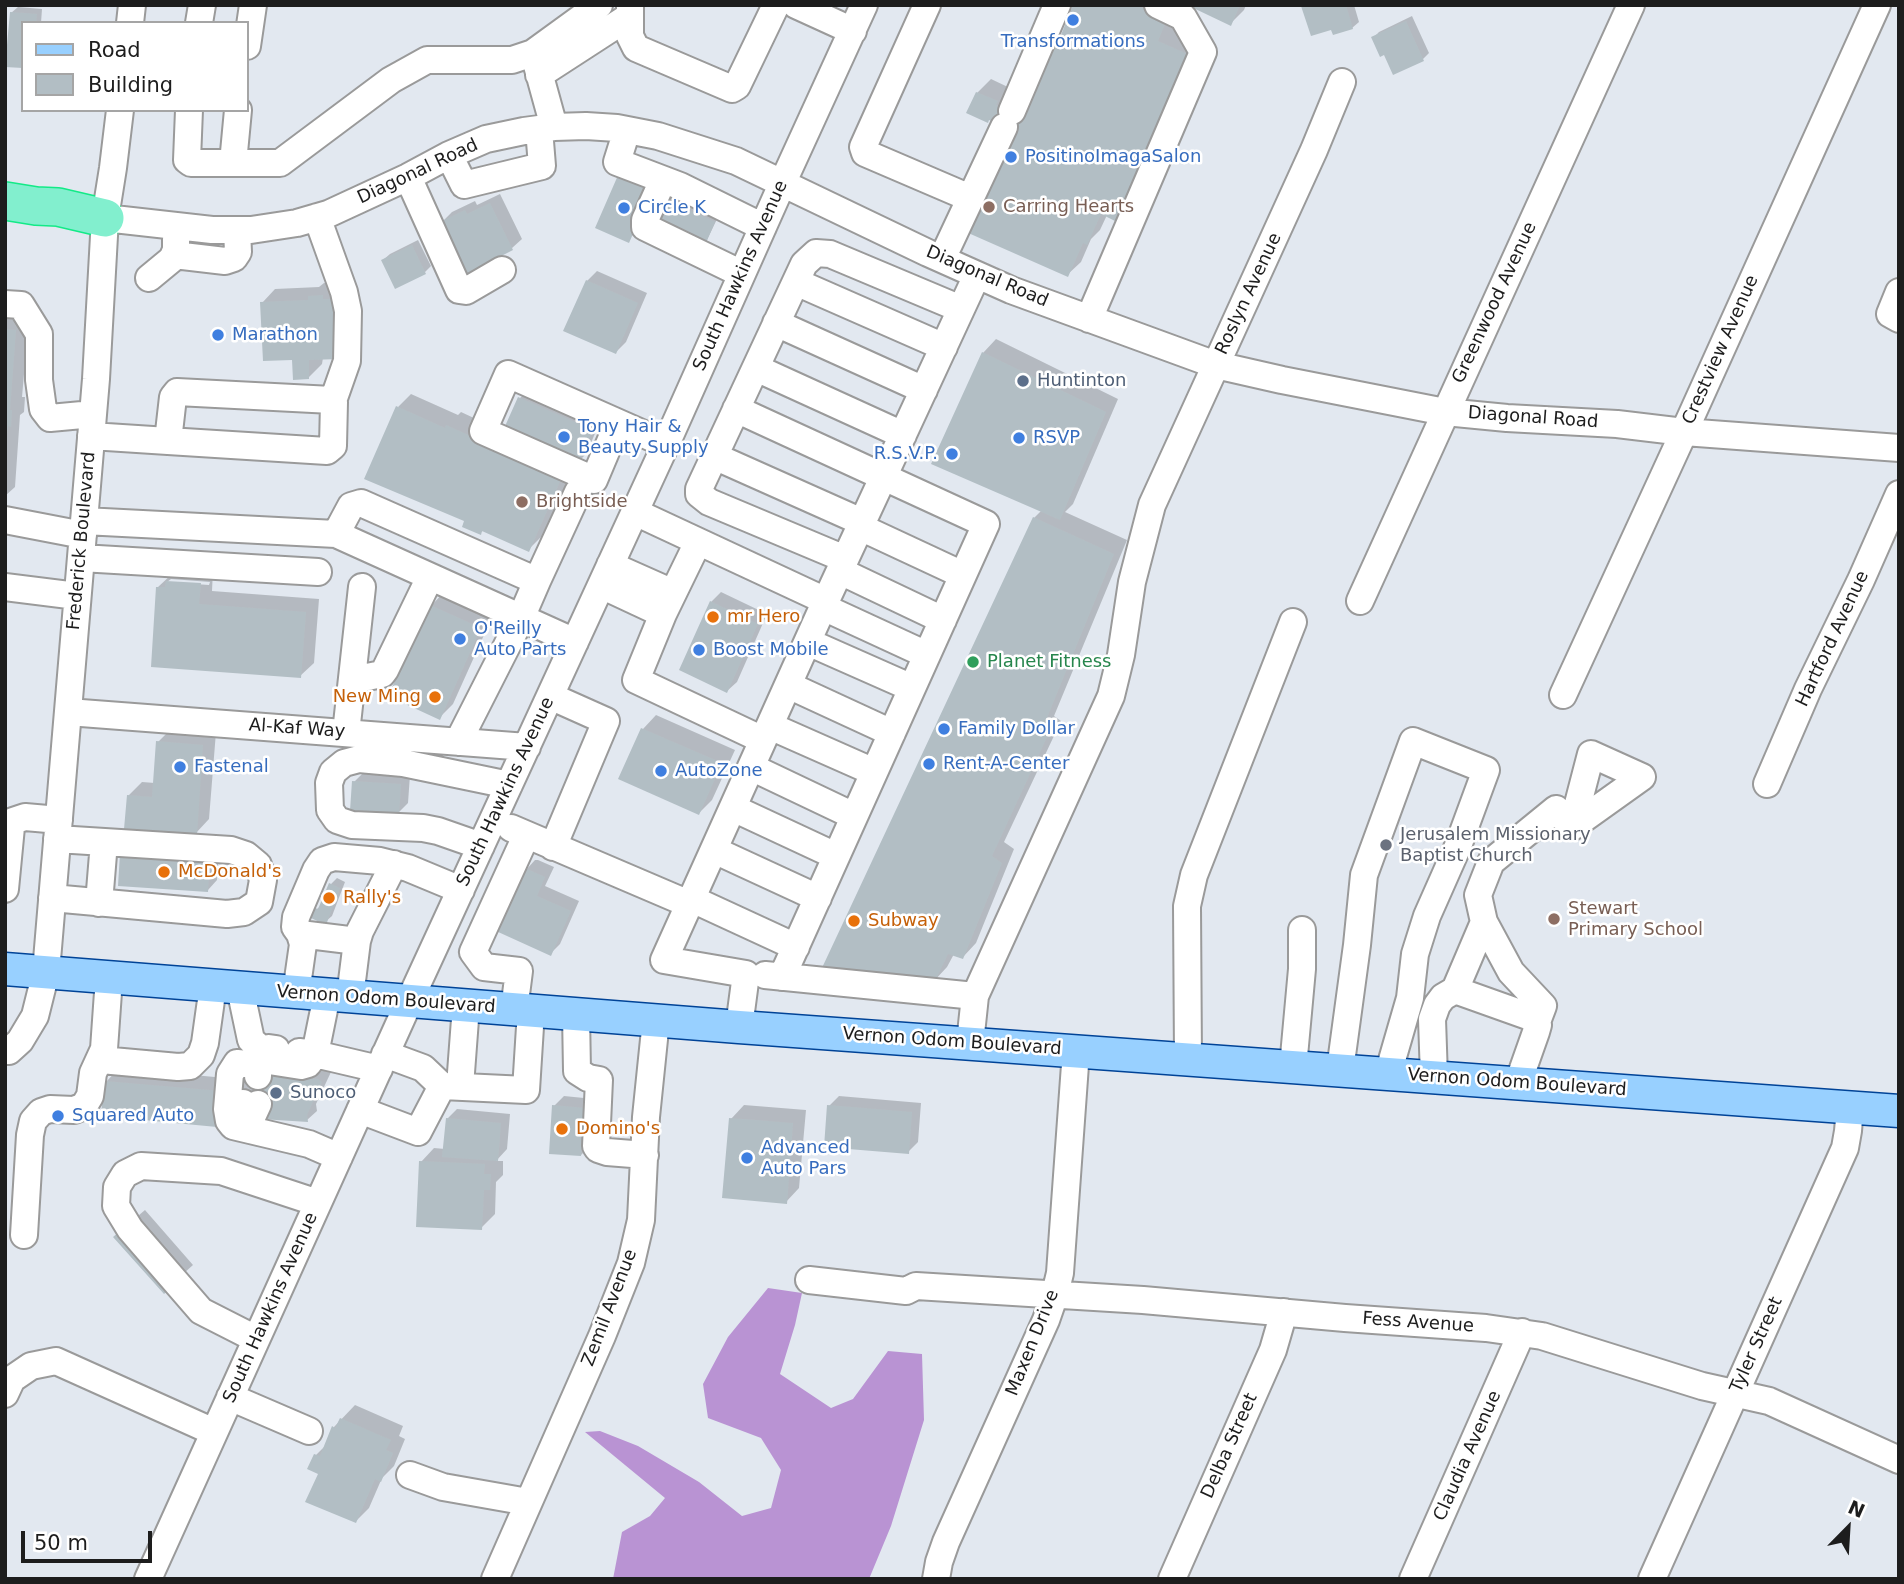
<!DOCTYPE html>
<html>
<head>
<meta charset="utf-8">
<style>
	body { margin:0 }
	#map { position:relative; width:1904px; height:1584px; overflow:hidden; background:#e2e8f0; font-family:"DejaVu Sans",sans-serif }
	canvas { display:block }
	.frame { position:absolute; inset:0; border:7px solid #1d1d1d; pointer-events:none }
	.legend { position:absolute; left:21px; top:21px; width:228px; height:91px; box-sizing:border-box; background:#fff; border:2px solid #a5a5a5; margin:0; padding:9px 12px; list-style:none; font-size:21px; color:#1d1d1d }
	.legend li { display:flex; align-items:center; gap:14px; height:35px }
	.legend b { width:35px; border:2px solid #a5a5a5 }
	.north { position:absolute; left:1813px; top:1493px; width:70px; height:70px; -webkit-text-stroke:5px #fff; paint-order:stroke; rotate:24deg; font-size:19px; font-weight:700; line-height:28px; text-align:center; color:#1d1d1d }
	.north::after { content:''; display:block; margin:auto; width:24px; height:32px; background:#1d1d1d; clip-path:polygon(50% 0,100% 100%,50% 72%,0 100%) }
	.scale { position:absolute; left:21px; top:1531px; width:131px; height:32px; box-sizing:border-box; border:4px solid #1d1d1d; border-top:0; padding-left:9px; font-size:21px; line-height:24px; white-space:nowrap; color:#1d1d1d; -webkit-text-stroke:5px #fff; paint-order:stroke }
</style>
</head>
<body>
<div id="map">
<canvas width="1904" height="1584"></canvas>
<div class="frame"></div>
<ul class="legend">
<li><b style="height:9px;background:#98d0ff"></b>Road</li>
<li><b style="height:19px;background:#b2bec4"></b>Building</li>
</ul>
<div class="north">N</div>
<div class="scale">50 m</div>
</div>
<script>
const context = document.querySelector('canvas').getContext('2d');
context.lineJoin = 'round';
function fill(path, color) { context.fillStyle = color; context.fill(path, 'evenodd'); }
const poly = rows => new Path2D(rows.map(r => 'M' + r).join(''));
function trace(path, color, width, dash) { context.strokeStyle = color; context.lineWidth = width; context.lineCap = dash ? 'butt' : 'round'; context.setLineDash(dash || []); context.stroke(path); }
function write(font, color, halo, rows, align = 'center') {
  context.font = font + ' "DejaVu Sans",sans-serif'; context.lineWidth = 5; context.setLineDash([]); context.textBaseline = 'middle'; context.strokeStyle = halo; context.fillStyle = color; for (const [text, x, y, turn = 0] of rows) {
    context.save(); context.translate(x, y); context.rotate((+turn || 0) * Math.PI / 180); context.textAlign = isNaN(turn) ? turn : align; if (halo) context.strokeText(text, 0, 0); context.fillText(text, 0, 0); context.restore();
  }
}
const forest = poly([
	[768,1288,802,1293,795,1325,780,1374,831,1408,853,1399,888,1351,922,1354,924,1420,891,1526,869,1579,613,1579,622,1532,650,1516,665,1498,585,1432,600,1431,638,1446,699,1482,742,1516,771,1508,781,1470,761,1438,708,1418,703,1384,728,1337]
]);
const shadow = poly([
	[1075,5,1179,5,1170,27,1206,43,1107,215,1100,230,1091,239,1081,262,1067,275,985,199,989,195,1018,136,1017,130,977,93,991,79,1010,88,1032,102],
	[1191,5,1246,5,1244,10,1230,24],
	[1305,5,1354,5,1359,22,1352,28,1332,28],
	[18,7,42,9,41,23,23,23,11,13],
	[1412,16,1429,53,1423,59,1385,53,1373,38,1379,32],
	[500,194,522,239,512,248,442,222,452,212,475,201,477,205],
	[667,196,717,219,707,240,654,220],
	[418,240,431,266,425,272,383,260,390,254],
	[597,271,647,293,626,342,616,352,587,281],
	[335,282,322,364,309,377,294,358,262,303,275,289,319,287,324,283],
	[5,315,29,317,22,397,25,397,24,412,20,415,15,487,5,496],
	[996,339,1118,399,1073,504,1065,512,1127,540,1054,716,1061,721,1004,842,1014,849,976,943,963,957,954,954,947,967,934,981,1034,518,1042,510,983,353],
	[530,388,601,420,586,454,576,464,575,464,542,536,528,550,484,530,480,533,466,521,398,407,411,394,458,415,461,412,504,432,520,398],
	[213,570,212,591,319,599,314,663,300,676,158,587,172,574],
	[171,579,210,582,209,585,167,582],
	[444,592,493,615,453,704,439,718,431,606],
	[721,592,767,614,737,682,727,691,711,602],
	[656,715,735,750,712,800,699,813,621,779,643,729],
	[171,729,216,732,209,819,196,833,128,796,142,782,155,783,158,742],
	[364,772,410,775,408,803,398,813,354,782],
	[219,850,217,880,208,890,120,884],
	[535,860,538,860,554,867,545,886,579,901,560,944,550,954,525,871],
	[337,878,345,882,332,916,325,922,317,909,322,905,331,884],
	[119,1068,236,1079,289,1068,328,1070,331,1072,316,1104,317,1111,307,1120,230,1111,106,1082],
	[564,1096,594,1099,591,1145,581,1155,554,1106],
	[839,1096,921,1103,918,1142,908,1152,829,1106],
	[744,1105,806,1110,799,1188,786,1202,731,1119],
	[457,1109,510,1114,507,1149,496,1161,503,1161,503,1175,496,1182,495,1214,481,1228,421,1162,434,1148,445,1149,447,1119],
	[145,1210,193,1265,183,1274,125,1227],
	[355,1405,403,1426,399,1436,405,1439,394,1466,382,1478,369,1508,356,1521,320,1473,310,1468,316,1455,327,1444,334,1427]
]);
const building = poly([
	[1073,5,1136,5,1167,19,1158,41,1194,57,1119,223,1101,214,1087,245,1083,243,1068,277,966,232,984,198,986,199,1004,156,1006,157,1015,137,1012,136,1014,131,989,120,988,123,966,113,976,92,998,101,996,105,1021,116,1025,113,1060,34,1061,35],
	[1187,5,1240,5,1231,26],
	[1304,5,1346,5,1353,29,1333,35,1331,30,1311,36,1301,6],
	[10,12,37,14,36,23,23,23,23,68,5,67],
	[1406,21,1424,61,1393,75,1384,55,1380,57,1371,37],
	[619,173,653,188,629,243,595,228],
	[663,198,715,222,705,245,652,221],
	[490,203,513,250,466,274,440,222,465,210,467,214],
	[412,245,426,274,395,289,381,260],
	[586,280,638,303,616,354,563,331],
	[323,295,323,299,337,299,340,359,309,360,309,379,293,380,292,360,263,361,260,302,308,300,308,296],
	[5,329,16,330,10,410,12,410,11,427,8,426,7,433,5,433],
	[982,352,1106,412,1060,520,931,464],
	[518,397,593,430,577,466,502,433],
	[396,406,445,428,446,425,562,477,529,552,482,531,481,535,462,527,464,521,364,479],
	[1033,517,1114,554,1042,730,1048,735,992,856,1002,863,963,959,948,954,934,983,905,975,821,970],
	[166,581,201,583,199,604,306,612,301,678,151,667,156,587,165,587],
	[710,601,758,624,727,693,679,670],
	[430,605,481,628,440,720,388,696],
	[641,728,722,763,699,815,618,779],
	[156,741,203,745,197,835,124,829,127,795,152,797],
	[352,781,401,784,399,815,350,811],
	[120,853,210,859,208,892,118,886],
	[523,869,527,869,545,877,537,896,571,911,551,956,496,931],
	[329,883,340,888,326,925,311,918,315,908,318,909],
	[235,1073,280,1075,280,1077,318,1079,322,1082,307,1115,308,1122,261,1119,233,1104],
	[104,1081,221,1091,217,1127,101,1116],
	[552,1105,585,1108,581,1156,549,1154],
	[827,1105,912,1112,909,1154,824,1147],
	[446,1118,501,1123,498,1161,442,1157],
	[729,1118,793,1123,787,1204,722,1198],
	[419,1161,485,1164,484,1174,491,1174,490,1190,484,1190,482,1230,416,1227],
	[134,1219,184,1276,164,1294,113,1237],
	[340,1418,391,1440,386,1450,393,1453,381,1482,375,1479,356,1523,305,1502,318,1474,307,1469,314,1454,320,1456,332,1426,335,1428]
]);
const minorTunnel = poly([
	[243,1103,244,1074]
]);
const minor = poly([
	[630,5,630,36,636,48,732,89,737,86,776,5],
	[796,5,853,31],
	[927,5,863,147,865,153,970,198],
	[130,23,132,5],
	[199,23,202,5],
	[247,46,253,5],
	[535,58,554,127],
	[539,75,630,16],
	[189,110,187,160,191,163,280,163,391,80,427,60,512,60,533,53,599,5],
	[1012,111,1057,5],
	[627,130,617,162,680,186,763,227],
	[449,155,464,185,542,166,539,129],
	[233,163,238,110],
	[408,177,459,290,466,291,502,270],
	[663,180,645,220,645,227,742,274],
	[317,217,344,292,348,311,347,361,333,401],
	[105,218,212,230,251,230,297,223,328,214,408,177,449,155,486,139,524,131,554,127,586,126,617,128,658,136,736,161,928,253,1011,290,1216,365,1282,380,1445,412,1507,418,1617,424,1684,432,1899,448],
	[174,255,225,261,234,258,238,252,237,230],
	[942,259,1004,127],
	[149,278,172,259,176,250,176,239],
	[796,282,944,347],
	[1899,292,1890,314,1899,319],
	[5,304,21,305,39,334,39,380,43,409,50,418,93,414],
	[1089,319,1203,52,1183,17,1158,5],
	[776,323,924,390],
	[756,368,903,435],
	[736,409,986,524,782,977],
	[618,423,594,480,483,431,508,374,666,444],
	[91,436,168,441,327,451,333,446,334,402,332,400,177,392,173,397,168,441],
	[714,456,862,522],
	[635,512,826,601],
	[5,520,83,535],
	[84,521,336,534,575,642],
	[860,527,963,575],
	[336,534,351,506,361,503,537,581,578,492],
	[698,542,663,614,636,680,763,740],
	[81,558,318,572],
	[845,559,709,502,699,494,699,489,804,264,816,253,830,254,961,309],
	[610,565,673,593],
	[840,571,943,620],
	[601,585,663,614],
	[5,587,77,596],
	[1360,601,1631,5],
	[823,607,927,655],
	[808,642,912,688],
	[352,680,382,674,385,670,430,577],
	[788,685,892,733],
	[1563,695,1684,432,1877,5],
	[550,696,606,721,553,847],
	[68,712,527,747],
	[770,726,874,772],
	[346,733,362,587],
	[458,742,521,618,537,581],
	[751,767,854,816],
	[1767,784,1808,689,1861,580,1899,494],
	[733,808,836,856],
	[511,828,689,904],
	[481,846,438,831,423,828,352,825,337,820,330,810,329,783,333,772,344,763,359,759,403,763,509,785],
	[714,850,818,898],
	[5,889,11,827,13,821,25,817,59,820],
	[52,898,227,914,244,912,259,902,263,880,258,865,246,855,231,850,57,839],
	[692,899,796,947],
	[99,903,104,842],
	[1484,922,1511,972,1543,1006,1537,1022],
	[300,934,357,941],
	[765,975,975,996,970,1043],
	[240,988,251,1040,266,1053,269,1048,276,1049],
	[1455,990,1484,922,1478,895,1491,862,1556,809,1572,827,1591,754,1642,777,1572,827],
	[296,993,303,944,300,934,295,927,296,917,316,870,322,861,334,857,380,861,408,868,461,890],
	[975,996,1111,696,1121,655,1132,582,1152,505,1314,150,1342,82],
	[350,997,357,941,360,931,394,864],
	[514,1010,519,971,484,967,473,952,526,836],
	[576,1014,577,1071,588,1078,599,1080,596,1146,598,1149,607,1152,645,1155],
	[739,1027,746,974,664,960,823,607,977,275],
	[5,1051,9,1051,20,1041,35,1016,46,972,96,379,105,218,113,168,120,110],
	[299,1052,315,1054,379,1069],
	[266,1053,269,1061,301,1066,308,1064,315,1054,327,995],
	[385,1054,423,1068,442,1086,526,1090,531,1011],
	[1188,1059,1187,906,1194,875,1293,622],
	[101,1060,178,1067,190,1066,201,1055,205,1043,213,986],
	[1293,1067,1302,969,1302,930],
	[1340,1070,1357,945,1364,875,1413,741,1486,770,1458,846,1427,916,1415,954,1410,998,1388,1074],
	[258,1076,258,1065,237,1063,230,1074,227,1109,229,1121,233,1126,309,1144,339,1157],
	[1434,1077,1432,1019,1437,1005,1443,997,1455,990,1528,1016,1537,1022,1538,1025,1536,1032,1518,1083],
	[460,1086,466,1006],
	[243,1103,252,1117,258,1104],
	[360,1110,418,1132,442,1086],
	[24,1235,30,1135,33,1121,41,1112,50,1109,74,1110,84,1106,90,1096,93,1073,104,1049,109,978],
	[809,1280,906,1291,916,1286,1143,1300,1345,1318,1486,1328,1542,1336,1702,1386,1769,1401,1899,1460],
	[256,1339,201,1311,130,1229,116,1206,117,1187,125,1174,141,1166,221,1171,318,1203],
	[5,1394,12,1379,31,1366,56,1361,214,1432],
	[230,1397,309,1431],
	[410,1475,443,1487,528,1502],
	[148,1579,409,1002,672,431,783,182,864,5],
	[495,1579,602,1336,631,1263,641,1220,646,1117,656,1020],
	[936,1579,939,1562,946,1542,1046,1320,1055,1294,1060,1273,1076,1051],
	[1172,1579,1273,1350,1284,1312],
	[1413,1579,1522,1332],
	[1652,1579,1845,1148,1848,1131,1850,1107]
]);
const major = poly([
	[5,969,739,1027,1899,1111]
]);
const highway = poly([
	[5,201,36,206,58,207,105,218]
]);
const markers = [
	[1073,20,7,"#3f7fe0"],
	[1011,157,7,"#3f7fe0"],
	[989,207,7,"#8d6e63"],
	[624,208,7,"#3f7fe0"],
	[218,335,7,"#3f7fe0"],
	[1023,381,7,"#5c6f8a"],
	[564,437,7,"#3f7fe0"],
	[1019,438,7,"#3f7fe0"],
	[952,454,7,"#3f7fe0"],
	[522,502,7,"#8d6e63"],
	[713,617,7,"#e8710a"],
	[460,639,7,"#3f7fe0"],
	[699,650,7,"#3f7fe0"],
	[973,662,7,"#2e9e5b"],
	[435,697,7,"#e8710a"],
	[944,729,7,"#3f7fe0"],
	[929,764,7,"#3f7fe0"],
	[180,767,7,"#3f7fe0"],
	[661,771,7,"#3f7fe0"],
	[1386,845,7,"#6b7280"],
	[164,872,7,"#e8710a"],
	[329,898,7,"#e8710a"],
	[1554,919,7,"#8d6e63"],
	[854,921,7,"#e8710a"],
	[276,1093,7,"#5c6f8a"],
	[58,1116,7,"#3f7fe0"],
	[562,1129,7,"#e8710a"],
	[747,1158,7,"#3f7fe0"]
];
const shopNames = [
	["Transformations",1073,42,"center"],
	["PositinoImagaSalon",1025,157],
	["Circle K",638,208],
	["Marathon",232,335],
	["Tony Hair &",578,427],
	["Beauty Supply",578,448],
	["RSVP",1033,438],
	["R.S.V.P.",938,454,"right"],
	["O'Reilly",474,629],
	["Auto Parts",474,650],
	["Boost Mobile",713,650],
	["Family Dollar",958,729],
	["Rent-A-Center",943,764],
	["Fastenal",194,767],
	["AutoZone",675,771],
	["Squared Auto",72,1116],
	["Advanced",761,1148],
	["Auto Pars",761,1169]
];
const streetNames = [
	["Diagonal Road",418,172,-25],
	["South Hawkins Avenue",741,276,-66],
	["Diagonal Road",987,277,23],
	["Roslyn Avenue",1249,294,-65],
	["Greenwood Avenue",1495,303,-65],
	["Crestview Avenue",1721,350,-66],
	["Diagonal Road",1533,418,4],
	["Frederick Boulevard",82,541,-85],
	["Hartford Avenue",1833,639,-65],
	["Al-Kaf Way",297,729,4],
	["South Hawkins Avenue",506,792,-65],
	["Vernon Odom Boulevard",386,1000,4],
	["Vernon Odom Boulevard",952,1042,4],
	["Vernon Odom Boulevard",1517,1083,4],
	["South Hawkins Avenue",271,1308,-66],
	["Zemil Avenue",610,1308,-69],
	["Fess Avenue",1418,1323,4],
	["Maxen Drive",1033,1343,-68],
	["Tyler Street",1757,1345,-66],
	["Delba Street",1230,1446,-66],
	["Claudia Avenue",1468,1456,-66]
];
const educationNames = [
	["Carring Hearts",1003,207],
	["Brightside",536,502],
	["Stewart",1568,909],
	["Primary School",1568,930]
];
const serviceNames = [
	["Huntinton",1037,381],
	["Sunoco",290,1093]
];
const foodNames = [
	["mr Hero",727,617],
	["New Ming",421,697,"right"],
	["McDonald's",178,872],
	["Rally's",343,898],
	["Subway",868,921],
	["Domino's",576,1129]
];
const leisureNames = [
	["Planet Fitness",987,662]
];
const worshipNames = [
	["Jerusalem Missionary",1400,835],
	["Baptist Church",1400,856]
];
fill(forest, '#b993d3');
fill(shadow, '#0003');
fill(building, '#b2bec4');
trace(minorTunnel, '#bbbfc6', 26, [26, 13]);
trace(minor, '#9a9a9a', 30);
trace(major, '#004397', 35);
trace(highway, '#13ea87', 40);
trace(minor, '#fff', 26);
trace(major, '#98d0ff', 32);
trace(highway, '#82efce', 37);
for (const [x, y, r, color] of markers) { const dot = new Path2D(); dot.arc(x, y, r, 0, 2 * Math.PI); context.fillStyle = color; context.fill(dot); trace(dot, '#fff', 2.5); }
write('18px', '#366cbe', '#fff', shopNames, 'left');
write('18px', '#1d1d1d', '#fff', streetNames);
write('18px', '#785e54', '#fff', educationNames, 'left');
write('18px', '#4e5e75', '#fff', serviceNames, 'left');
write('18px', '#c56008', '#fff', foodNames, 'left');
write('18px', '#27864d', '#fff', leisureNames, 'left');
write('18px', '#5b616d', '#fff', worshipNames, 'left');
</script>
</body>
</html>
